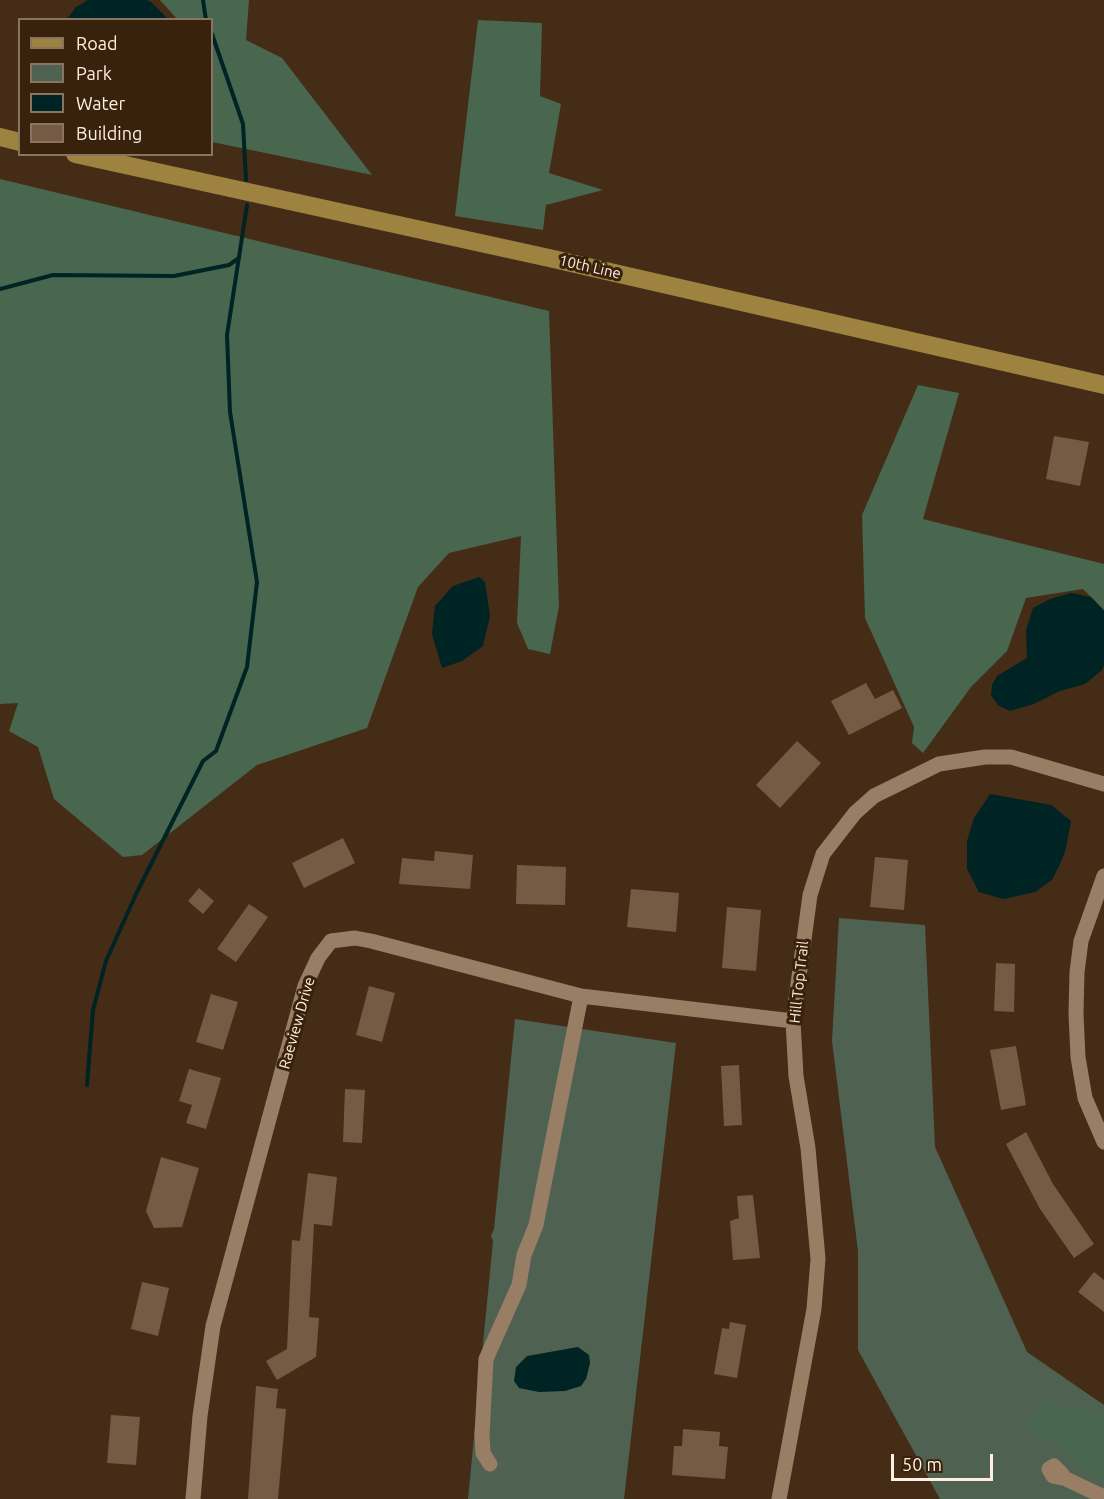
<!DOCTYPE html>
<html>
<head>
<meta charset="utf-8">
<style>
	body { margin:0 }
	#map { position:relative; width:1104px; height:1499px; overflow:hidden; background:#442c17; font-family:Ubuntu,sans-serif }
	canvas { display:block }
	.legend { position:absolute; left:18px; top:18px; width:195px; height:138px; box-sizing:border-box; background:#39220c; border:2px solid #887462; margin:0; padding:8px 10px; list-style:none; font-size:18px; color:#ffefe2 }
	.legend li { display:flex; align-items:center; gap:12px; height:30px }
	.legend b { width:30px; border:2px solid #887462 }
	.scale { position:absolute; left:891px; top:1454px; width:102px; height:27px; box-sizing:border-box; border:3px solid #ffefe2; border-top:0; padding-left:8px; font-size:18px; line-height:21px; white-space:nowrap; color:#ffefe2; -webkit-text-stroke:4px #39220c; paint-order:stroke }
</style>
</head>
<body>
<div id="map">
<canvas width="1104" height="1499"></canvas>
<ul class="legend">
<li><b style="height:8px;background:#9e8240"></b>Road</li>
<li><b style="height:16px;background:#4f6252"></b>Park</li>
<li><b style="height:16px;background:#002324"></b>Water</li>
<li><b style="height:16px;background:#755b44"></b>Building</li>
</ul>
<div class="scale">50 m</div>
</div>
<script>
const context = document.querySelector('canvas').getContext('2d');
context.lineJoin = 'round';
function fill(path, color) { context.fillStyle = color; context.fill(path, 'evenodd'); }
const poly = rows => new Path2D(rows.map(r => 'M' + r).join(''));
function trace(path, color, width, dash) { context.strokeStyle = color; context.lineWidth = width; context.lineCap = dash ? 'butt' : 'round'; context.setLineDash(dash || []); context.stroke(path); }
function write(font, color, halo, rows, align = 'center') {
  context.font = font + ' Ubuntu,sans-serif'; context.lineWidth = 6; context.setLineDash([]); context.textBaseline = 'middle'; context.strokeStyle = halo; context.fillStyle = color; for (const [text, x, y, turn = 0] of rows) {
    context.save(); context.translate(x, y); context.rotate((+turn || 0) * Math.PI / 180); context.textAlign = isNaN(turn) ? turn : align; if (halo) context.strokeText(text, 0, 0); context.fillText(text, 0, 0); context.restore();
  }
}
const green = poly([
	[839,918,925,925,935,1147,1027,1352,1104,1405,1104,1499,940,1499,858,1350,858,1251,832,1041],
	[515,1019,676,1043,624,1499,468,1499,493,1241,491,1236,494,1229]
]);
const forest = poly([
	[160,0,249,0,246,40,282,58,372,175,212,142,212,20,177,19],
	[478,20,542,23,540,96,561,104,549,173,603,190,546,205,543,230,455,216],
	[0,179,549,311,559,606,550,654,528,649,517,623,521,536,449,553,418,587,367,728,257,765,142,855,123,857,54,799,38,747,9,731,18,703,0,704],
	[918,385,959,393,923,519,1104,564,1104,610,1083,589,1026,598,1007,651,971,687,923,753,912,743,914,727,865,618,862,515],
	[1044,1401,1104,1416,1104,1484,1029,1425]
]);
const water = poly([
	[88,0,146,0,151,2,168,19,67,19,76,7],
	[479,577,485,582,490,616,483,646,462,661,442,668,432,634,435,606,453,586],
	[1071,593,1091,597,1104,611,1104,665,1102,670,1085,684,1060,691,1034,704,1010,711,999,706,991,696,992,685,997,676,1027,658,1026,630,1033,608,1050,599],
	[990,794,1051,805,1071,821,1065,852,1060,864,1052,880,1035,892,1003,899,979,892,967,869,967,841,974,818],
	[578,1347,589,1355,590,1363,586,1379,581,1386,565,1391,539,1392,519,1388,514,1381,516,1367,527,1356]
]);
const stream = poly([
	[203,0,206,20],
	[212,34,243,124,246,180],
	[0,289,53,275,174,276,229,265,239,258],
	[87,1085,93,1010,106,961,137,892,203,761,216,751,247,667,257,582,230,412,227,335,247,205]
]);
const building = poly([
	[1054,436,1089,442,1080,486,1046,479],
	[866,683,875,699,893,690,902,708,849,735,831,701],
	[797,741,821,763,780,808,756,785],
	[343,838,355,863,304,888,292,863],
	[435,851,473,855,470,889,399,884,402,858,434,861],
	[875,857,908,860,904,910,870,907],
	[517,865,566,867,565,905,516,904],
	[199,888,214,901,203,914,188,901],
	[631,889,679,893,676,932,627,927],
	[249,904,268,917,236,962,217,949],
	[727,907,761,910,756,971,722,968],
	[996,963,1015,964,1014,1012,994,1011],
	[369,986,395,993,382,1042,356,1035],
	[211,994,238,1002,223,1050,196,1042],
	[1016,1046,1026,1105,1001,1110,990,1050],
	[739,1065,742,1125,724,1126,721,1066],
	[189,1069,221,1078,206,1129,186,1123,192,1105,179,1101],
	[345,1089,365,1090,362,1143,343,1142],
	[1026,1132,1053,1184,1094,1244,1074,1258,1040,1209,1006,1144],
	[161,1157,199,1168,182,1227,154,1228,146,1211],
	[308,1173,337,1177,332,1226,314,1224,309,1317,319,1318,316,1357,277,1380,266,1361,287,1349,292,1240,300,1241],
	[753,1195,760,1258,733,1260,730,1221,739,1218,737,1196],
	[1094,1272,1104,1280,1104,1312,1078,1292],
	[142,1282,169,1288,158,1336,131,1329],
	[730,1322,746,1325,737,1378,714,1374,722,1328,729,1329],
	[256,1386,278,1389,276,1408,286,1409,278,1499,248,1499],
	[111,1415,140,1417,136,1465,107,1463],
	[683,1429,720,1432,719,1446,728,1447,725,1479,672,1475,674,1446,682,1446]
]);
const minor = poly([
	[1104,876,1081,941,1077,972,1076,1014,1078,1057,1085,1098,1104,1142],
	[490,1464,483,1453,482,1435,486,1359,519,1285,524,1255,536,1225,581,996],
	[1062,1474,1054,1466,1049,1469,1053,1476,1064,1478,1104,1497],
	[193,1499,200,1416,213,1326,305,986,318,958,331,941,355,938,371,941,581,996,793,1021],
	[779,1499,814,1309,818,1259,808,1148,796,1076,793,1021,810,895,823,854,855,813,874,796,939,764,985,757,1011,757,1104,784]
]);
const major = poly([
	[0,137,20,142],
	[75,154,549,258,1104,385]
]);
const streetNames = [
	["10th Line",590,267,13],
	["Hill Top Trail",799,982,-84],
	["Raeview Drive",297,1023,-74]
];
fill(green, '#4f6252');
fill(forest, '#49664e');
fill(water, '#002324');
trace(stream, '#002324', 4);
fill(building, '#755b44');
trace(minor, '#997e66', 15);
trace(major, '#9e8240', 18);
write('15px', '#ffefe2', '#39220c', streetNames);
</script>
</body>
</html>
